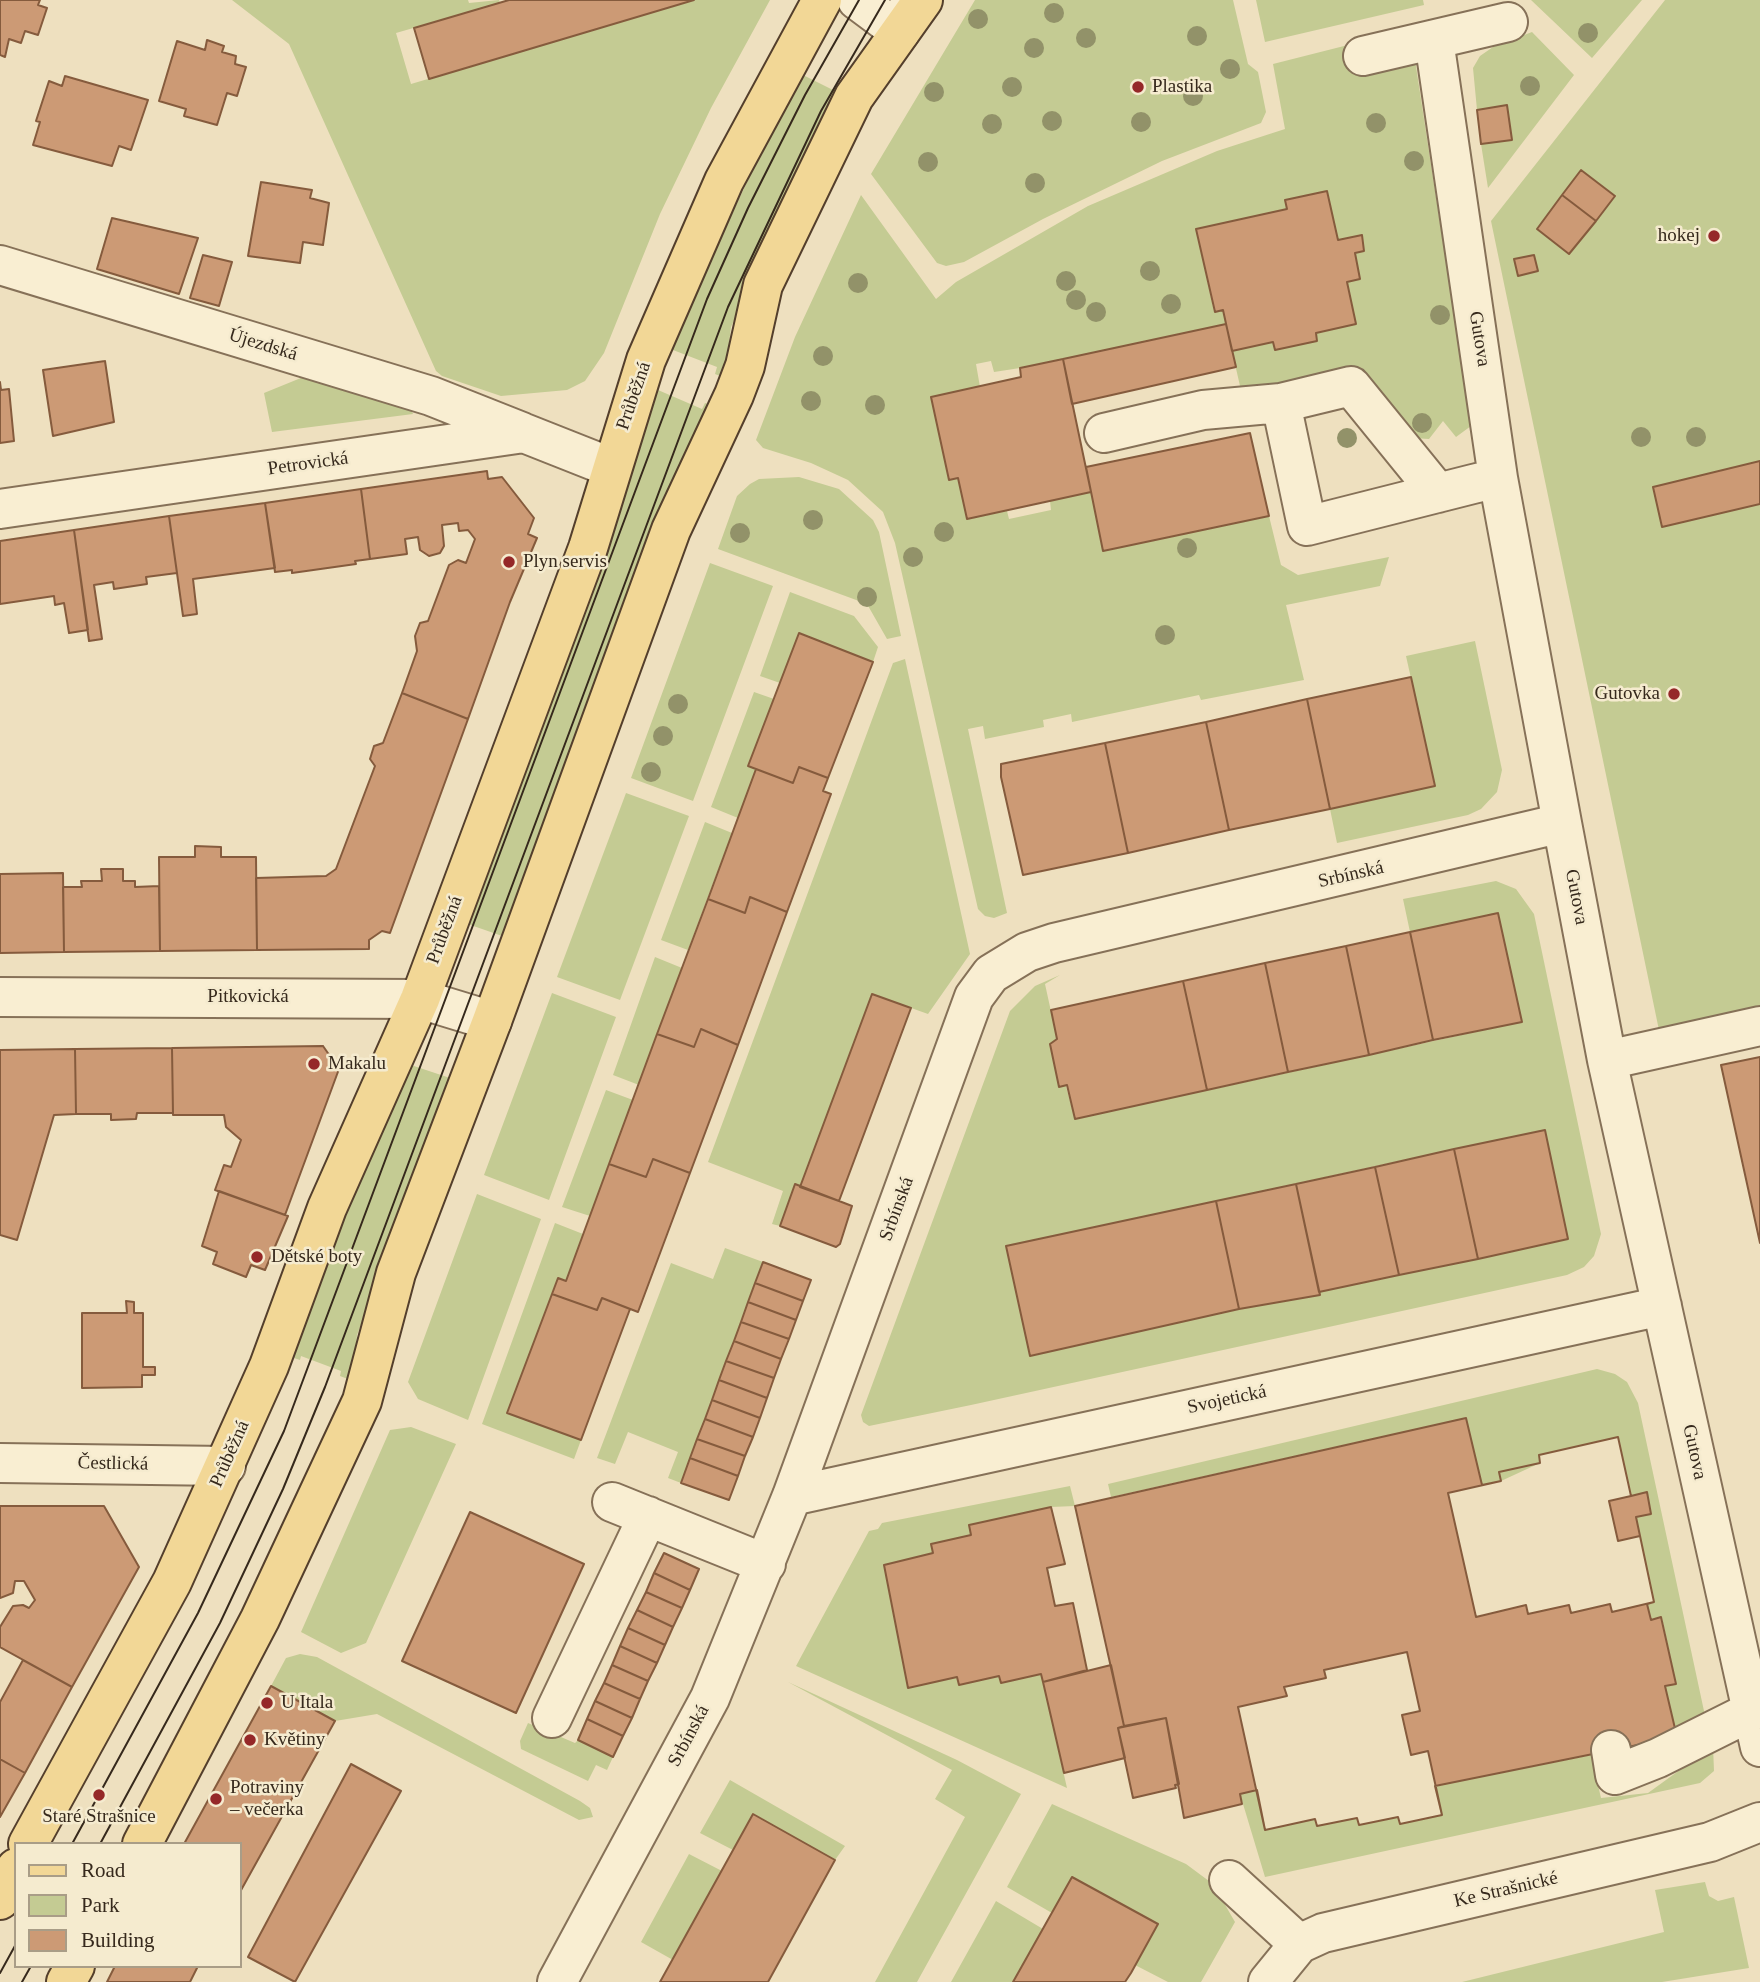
<!DOCTYPE html>
<html>
<head>
<meta charset="utf-8">
<style>
	body { margin:0 }
	#map { position:relative; width:1760px; height:1982px; overflow:hidden; background:#eee0bf; font-family:Georgia,serif }
	canvas { display:block }
	.legend { position:absolute; left:14px; top:1842px; width:228px; height:126px; box-sizing:border-box; background:#f5ebcf; border:2px solid #a99d87; margin:0; padding:9px 12px; list-style:none; font-size:21px; color:#36291c }
	.legend li { display:flex; align-items:center; gap:14px; height:35px }
	.legend b { width:35px; border:2px solid #a99d87 }
</style>
</head>
<body>
<div id="map">
<canvas width="1760" height="1982"></canvas>
<ul class="legend">
<li><b style="height:9px;background:#f2d796"></b>Road</li>
<li><b style="height:19px;background:#c4cb93"></b>Park</li>
<li><b style="height:19px;background:#cc9a75"></b>Building</li>
</ul>
</div>
<script>
const context = document.querySelector('canvas').getContext('2d');
context.lineJoin = 'round';
function fill(path, color) { context.fillStyle = color; context.fill(path, 'evenodd'); }
const poly = rows => new Path2D(rows.map(r => 'M' + r).join(''));
function trace(path, color, width, dash) { context.strokeStyle = color; context.lineWidth = width; context.lineCap = dash ? 'butt' : 'round'; context.setLineDash(dash || []); context.stroke(path); }
function write(font, color, halo, rows, align = 'center') {
  context.font = font + ' Georgia,serif'; context.lineWidth = 5; context.setLineDash([]); context.textBaseline = 'middle'; context.strokeStyle = halo; context.fillStyle = color; for (const [text, x, y, turn = 0] of rows) {
    context.save(); context.translate(x, y); context.rotate((+turn || 0) * Math.PI / 180); context.textAlign = isNaN(turn) ? turn : align; if (halo) context.strokeText(text, 0, 0); context.fillText(text, 0, 0); context.restore();
  }
}
const green = poly([
	[232,0,468,0,469,3,499,0,500,3,396,33,411,84,694,0,770,0,711,108,660,214,604,353,585,381,567,390,501,396,442,376,436,371,289,44],
	[975,0,1233,0,1248,64,1258,72,1266,112,1261,123,1162,161,1043,219,964,262,946,266,937,263,871,174],
	[1256,0,1423,0,1424,5,1265,42],
	[1531,0,1642,0,1592,58],
	[1665,0,1760,0,1760,1014,1660,1035,1491,221],
	[1532,32,1574,75,1488,188,1481,144,1512,140,1507,105,1477,110,1473,68,1480,56,1493,47],
	[1348,45,1354,71,1415,60,1471,426,1456,437,1443,421,1429,439,1413,438,1402,427,1387,399,1368,382,1243,399,1232,351,1273,342,1275,350,1317,341,1316,333,1356,324,1347,282,1360,278,1355,253,1364,250,1362,235,1338,240,1327,191,1285,200,1287,209,1196,229,1214,311,1223,310,1226,324,1020,368,994,372,991,361,976,364,980,387,950,480,958,478,967,519,1007,511,1009,519,1051,510,1050,501,1091,492,1269,516,1281,565,1298,575,1389,557,1380,586,1286,605,1304,680,1201,700,1199,695,1072,722,1071,714,1043,720,1044,727,985,739,983,726,968,729,1007,913,994,918,985,916,978,909,895,543,883,512,848,480,811,463,763,448,756,440,795,337,861,195,936,299,956,282,1088,206,1217,151,1285,129,1273,64],
	[799,73,845,96,776,229,731,327,725,378,715,374,717,367,673,350,670,355,661,351,697,287],
	[318,371,407,401,413,414,272,432,264,393],
	[649,381,660,385,658,390,702,409,705,403,713,406,505,937,462,922,649,417],
	[799,477,839,489,873,520,879,532,901,636,887,639,867,604,718,549,737,496,750,484,759,479],
	[710,563,773,586,693,801,631,778],
	[790,592,854,616,878,647,873,662,800,633,780,683,760,676],
	[1475,641,1502,770,1497,792,1481,809,1468,815,1337,843,1330,809,1435,786,1406,656],
	[905,659,970,954,928,1014,872,994,800,1187,795,1185,780,1226,772,1224,783,1191,708,1162,893,663],
	[754,692,774,699,756,769,738,818,711,807],
	[626,793,689,816,620,1000,557,977],
	[705,822,732,833,688,950,661,940],
	[1496,881,1516,889,1534,914,1601,1234,1594,1256,1584,1267,1567,1275,971,1405,869,1426,863,1422,861,1415,1010,1011,1035,986,1060,975,1045,984,1057,1039,1054,1043,1075,1119,1521,1022,1410,932,1403,899],
	[1454,1149,1399,1275,1319,1292,1319,1295,1239,1309,1030,1356,1006,1247],
	[655,957,682,968,639,1085,613,1075],
	[552,993,616,1017,549,1200,484,1175],
	[408,1064,453,1079,357,1335,353,1381,340,1376,341,1371,301,1356,300,1360,288,1356,342,1214],
	[606,1090,633,1100,590,1216,562,1207],
	[477,1194,541,1219,468,1420,418,1399,408,1382],
	[555,1223,583,1234,566,1281,558,1279,508,1413,581,1440,574,1459,482,1424],
	[725,1248,763,1262,681,1483,668,1478,678,1452,628,1432,615,1464,597,1458,671,1263,713,1279],
	[1597,1369,1615,1374,1627,1382,1638,1403,1707,1725,1677,1737,1665,1686,1676,1683,1662,1618,1651,1620,1647,1604,1654,1602,1636,1517,1651,1513,1647,1493,1631,1496,1618,1437,1540,1455,1540,1463,1501,1481,1482,1485,1465,1418,1111,1497,1108,1484],
	[411,1427,456,1444,366,1643,341,1653,301,1632,390,1430],
	[1070,1486,1075,1506,1051,1507,970,1525,971,1535,932,1544,933,1553,884,1565,908,1688,957,1677,960,1685,999,1676,1001,1683,1041,1674,1067,1788,796,1666,869,1531,878,1529,882,1523],
	[300,1654,317,1657,580,1801,590,1808,593,1817,579,1820,377,1714,335,1721,271,1686,286,1658],
	[788,1682,957,1760,1021,1794,917,1982,875,1982,965,1817,935,1799,952,1770],
	[528,1723,575,1743,578,1740,613,1757,607,1770,596,1765,588,1781,521,1749,520,1741],
	[1713,1746,1714,1771,1700,1783,1265,1877,1240,1794,1257,1790,1266,1830,1315,1819,1317,1826,1357,1818,1359,1825,1398,1817,1400,1824,1441,1815,1435,1786,1591,1755,1601,1798,1648,1793],
	[730,1780,845,1846,835,1860,754,1814,733,1850,700,1833],
	[1052,1804,1186,1864,1213,1884,1235,1922,1201,1982,1168,1982,1135,1965,1157,1924,1072,1877,1052,1913,1007,1887],
	[689,1854,722,1871,673,1960,641,1942],
	[1705,1882,1709,1896,1718,1901,1734,1897,1749,1968,1662,1982,1462,1982,1664,1932,1655,1890],
	[996,1901,1043,1929,1013,1982,951,1982]
]);
const building = poly([
	[0,0,40,0,38,5,47,8,38,35,25,31,21,43,9,39,5,57,0,55,0,0],
	[509,0,694,0,429,79,414,28,509,0],
	[207,40,224,46,222,52,236,56,235,64,246,67,237,96,227,93,217,125,184,116,186,109,159,101,177,41,205,50,207,40],
	[65,76,148,100,131,150,119,146,112,166,33,145,40,122,36,121,49,81,62,86,65,76],
	[1507,105,1512,140,1481,144,1477,110,1507,105],
	[1581,170,1615,196,1596,221,1562,195,1581,170],
	[261,182,312,190,310,198,329,203,323,245,303,242,300,263,248,256,261,182],
	[1327,191,1338,240,1362,235,1364,251,1355,253,1360,279,1347,282,1356,324,1316,333,1317,341,1275,350,1273,342,1232,351,1223,310,1215,312,1196,229,1287,209,1285,200,1327,191],
	[1562,195,1596,221,1569,254,1537,229,1562,195],
	[112,218,198,238,179,294,97,269,112,218],
	[203,255,232,262,219,306,190,298,203,255],
	[1534,255,1538,271,1518,276,1514,259,1534,255],
	[1226,324,1236,367,1072,404,1063,359,1226,324],
	[1063,359,1091,492,967,519,958,478,949,480,931,397,1021,377,1020,368,1063,359],
	[105,361,114,422,53,436,43,370,105,361],
	[0,382,1,390,9,389,14,441,0,443,0,382],
	[1250,433,1269,516,1103,551,1086,467,1250,433],
	[1760,461,1760,504,1662,527,1653,487,1760,461],
	[487,471,488,479,502,477,534,518,528,534,537,538,510,602,468,719,402,693,417,651,415,636,420,623,428,621,449,565,458,560,466,563,475,539,468,530,459,531,458,523,442,525,444,546,440,553,429,556,420,550,418,537,405,539,407,554,370,559,361,489,487,471],
	[361,489,370,559,355,561,356,564,292,573,292,570,275,572,265,503,361,489],
	[265,503,275,568,193,579,197,614,183,616,169,516,265,503],
	[169,516,177,573,146,577,147,584,114,589,113,582,94,585,102,639,89,641,74,530,169,516],
	[74,530,88,630,69,633,64,603,55,605,54,596,0,604,0,541,74,530],
	[799,633,873,662,828,778,799,767,793,783,748,766,799,633],
	[1411,677,1435,786,1330,809,1307,699,1411,677],
	[402,693,468,719,390,933,382,931,369,940,369,949,257,950,256,878,326,876,336,869,375,766,370,759,374,746,383,743,402,693],
	[1307,699,1330,809,1229,830,1206,722,1307,699],
	[1206,722,1229,830,1128,853,1105,743,1206,722],
	[1105,743,1128,853,1023,875,1001,777,1001,764,1105,743],
	[799,767,828,778,823,791,831,794,787,912,750,897,745,913,708,899,756,769,793,783,799,767],
	[195,846,221,847,221,857,256,857,257,950,160,951,159,857,195,857,195,846],
	[101,869,123,869,123,881,135,881,135,887,159,886,160,951,64,952,63,887,82,887,81,881,102,881,101,869],
	[63,873,64,952,0,953,0,874,63,873],
	[750,897,787,912,738,1045,701,1029,694,1047,657,1034,708,899,745,913,750,897],
	[1498,913,1522,1022,1433,1040,1410,932,1498,913],
	[1410,932,1433,1040,1369,1055,1346,946,1410,932],
	[1346,946,1369,1055,1288,1072,1265,963,1346,946],
	[1265,963,1288,1072,1207,1090,1183,981,1265,963],
	[1183,981,1207,1090,1075,1119,1067,1085,1059,1087,1050,1044,1057,1039,1051,1010,1183,981],
	[872,994,911,1008,839,1201,800,1187,872,994],
	[701,1029,738,1045,690,1173,653,1159,646,1177,609,1164,657,1034,694,1047,701,1029],
	[323,1046,339,1069,285,1215,215,1190,224,1165,231,1167,241,1140,226,1127,224,1115,173,1115,172,1048,323,1046],
	[172,1048,173,1113,137,1113,136,1119,111,1120,111,1114,76,1114,75,1049,172,1048],
	[75,1049,76,1114,54,1115,17,1240,0,1235,0,1050,75,1049],
	[1760,1057,1760,1243,1721,1065,1760,1057],
	[1545,1130,1568,1239,1478,1259,1454,1149,1545,1130],
	[1454,1149,1478,1259,1399,1275,1375,1167,1454,1149],
	[653,1159,690,1173,638,1312,602,1298,597,1310,552,1294,558,1278,566,1281,609,1164,646,1177,653,1159],
	[1375,1167,1399,1275,1319,1292,1296,1184,1375,1167],
	[795,1184,852,1206,840,1244,836,1247,780,1226,795,1184],
	[1296,1184,1320,1295,1239,1309,1216,1201,1296,1184],
	[219,1191,288,1216,265,1270,251,1265,246,1277,213,1264,217,1252,202,1246,219,1191],
	[1216,1201,1239,1309,1030,1356,1006,1246,1216,1201],
	[763,1262,811,1280,803,1301,755,1283,763,1262],
	[755,1283,803,1301,796,1320,748,1302,755,1283],
	[552,1294,597,1310,602,1298,630,1309,581,1440,507,1413,552,1294],
	[126,1301,134,1302,134,1313,143,1313,143,1367,155,1367,155,1375,142,1375,142,1387,82,1388,82,1313,127,1313,126,1301],
	[748,1302,796,1320,789,1339,741,1322,748,1302],
	[741,1322,789,1339,781,1359,734,1341,741,1322],
	[734,1341,781,1359,774,1378,726,1361,734,1341],
	[726,1361,774,1378,767,1398,719,1380,726,1361],
	[719,1380,767,1398,760,1418,712,1400,719,1380],
	[712,1400,760,1418,753,1437,705,1419,712,1400],
	[1466,1418,1482,1485,1501,1481,1499,1472,1540,1463,1539,1455,1618,1437,1631,1496,1647,1492,1651,1514,1636,1517,1654,1602,1647,1604,1651,1620,1661,1617,1676,1684,1665,1686,1677,1737,1435,1786,1442,1815,1400,1824,1398,1817,1359,1825,1357,1818,1317,1826,1315,1819,1265,1830,1257,1790,1240,1794,1242,1804,1184,1818,1166,1718,1124,1726,1075,1506,1466,1418],
	[705,1419,753,1437,745,1456,697,1439,705,1419],
	[1618,1437,1631,1496,1609,1501,1618,1541,1640,1536,1654,1602,1612,1612,1610,1604,1571,1613,1569,1605,1528,1614,1526,1605,1476,1617,1448,1493,1501,1481,1499,1472,1540,1463,1539,1455,1618,1437],
	[697,1439,745,1456,738,1476,690,1458,697,1439],
	[690,1458,738,1476,729,1500,681,1483,690,1458],
	[0,1506,104,1506,139,1567,72,1687,0,1647,0,1627,13,1606,23,1605,29,1608,35,1600,24,1581,15,1581,13,1593,0,1598,0,1506],
	[1051,1507,1065,1564,1047,1568,1055,1606,1073,1603,1087,1670,1043,1682,1041,1674,1001,1683,999,1676,959,1685,957,1677,908,1688,884,1565,933,1553,931,1544,971,1535,969,1525,1051,1507],
	[470,1512,584,1564,516,1713,402,1661,470,1512],
	[664,1553,699,1569,690,1590,654,1573,664,1553],
	[654,1573,690,1590,682,1608,646,1592,654,1573],
	[646,1592,682,1608,673,1627,637,1610,646,1592],
	[637,1610,673,1627,665,1645,628,1628,637,1610],
	[628,1628,665,1645,657,1663,620,1646,628,1628],
	[620,1646,657,1663,648,1681,612,1665,620,1646],
	[1407,1652,1420,1711,1402,1715,1411,1755,1428,1751,1442,1815,1400,1824,1398,1817,1359,1825,1357,1818,1317,1826,1315,1819,1265,1830,1238,1707,1287,1696,1284,1687,1326,1678,1324,1670,1407,1652],
	[23,1660,72,1687,25,1773,0,1759,0,1702,23,1660],
	[612,1665,648,1681,640,1699,604,1683,612,1665],
	[1111,1665,1124,1726,1118,1728,1125,1758,1064,1773,1043,1682,1111,1665],
	[604,1683,640,1699,632,1718,595,1701,604,1683],
	[271,1686,335,1721,240,1892,240,1844,184,1844,271,1686],
	[595,1701,632,1718,623,1736,587,1719,595,1701],
	[1166,1718,1179,1784,1175,1785,1176,1788,1133,1798,1118,1728,1166,1718],
	[587,1719,623,1736,613,1757,578,1740,587,1719],
	[0,1759,25,1773,0,1817,0,1759],
	[351,1764,401,1791,295,1982,248,1957,351,1764],
	[753,1814,835,1860,768,1982,660,1982,753,1814],
	[1072,1877,1158,1924,1131,1973,1125,1982,1013,1982,1072,1877],
	[115,1966,198,1966,190,1982,107,1982,115,1966]
]);
const minor = poly([
	[857,0,900,32,910,2],
	[1434,40,1498,478,1562,823,1607,1060,1760,1747],
	[1363,56,1508,22],
	[0,265,431,396,522,432],
	[1104,433,1203,410,1281,403],
	[1438,493,1351,386,1281,403,1307,526,1473,484,1498,478],
	[0,509,524,433,610,467],
	[0,997,420,999,492,1021],
	[1607,1060,1760,1026],
	[0,1463,226,1466],
	[792,1496,1662,1306],
	[612,1502,766,1564],
	[552,1718,648,1516],
	[1611,1750,1615,1775,1658,1758,1750,1712],
	[1229,1880,1299,1944],
	[557,1982,710,1698,792,1496,974,997,991,974,1027,952,1054,943,1562,823],
	[1268,1982,1299,1944,1323,1933,1710,1842,1760,1822]
]);
const major = poly([
	[28,1844,172,1582,269,1366,327,1208,420,999,588,548,646,360,724,181,822,0],
	[142,1844,260,1619,362,1401,396,1273,492,1021,671,530,734,395,745,366,763,285,854,97,923,0],
	[0,1900,16,1868],
	[66,1982,75,1966]
]);
const tram = poly([
	[72,1844,198,1613,284,1431,707,299,748,208,805,95,859,0],
	[100,1844,220,1623,283,1489,325,1387,728,307,821,111,885,0],
	[0,1973,16,1944],
	[22,1982,31,1966]
]);
const trees = [
	[1054,13],
	[978,19],
	[1588,33],
	[1197,36],
	[1086,38],
	[1034,48],
	[1230,69],
	[1530,86],
	[1012,87],
	[934,92],
	[1193,96],
	[1052,121],
	[1141,122],
	[1376,123],
	[992,124],
	[1414,161],
	[928,162],
	[1035,183],
	[1150,271],
	[1066,281],
	[858,283],
	[1076,300],
	[1171,304],
	[1096,312],
	[1440,315],
	[823,356],
	[811,401],
	[875,405],
	[1422,423],
	[1641,437],
	[1696,437],
	[1347,438],
	[813,520],
	[944,532],
	[740,533],
	[1187,548],
	[913,557],
	[867,597],
	[1165,635],
	[678,704],
	[663,736],
	[651,772]
];
const markers = [
	[1138,87,7,"#952828"],
	[1714,236,7,"#952828"],
	[509,562,7,"#952828"],
	[1674,694,7,"#952828"],
	[314,1064,7,"#952828"],
	[257,1257,7,"#952828"],
	[267,1703,7,"#952828"],
	[250,1740,7,"#952828"],
	[99,1795,7,"#952828"],
	[216,1799,7,"#952828"]
];
const poiNames = [
	["Plastika",1152,87],
	["hokej",1700,236,"right"],
	["Plyn servis",523,562],
	["Gutovka",1660,694,"right"],
	["Makalu",328,1064],
	["Dětské boty",271,1257],
	["U Itala",281,1703],
	["Květiny",264,1740],
	["Potraviny",230,1788],
	["– večerka",230,1810],
	["Staré Strašnice",99,1817,"center"]
];
const streetNames = [
	["Gutova",1479,339,81],
	["Újezdská",263,345,17],
	["Průběžná",634,396,-71],
	["Petrovická",308,464,-8],
	["Srbínská",1351,875,-13],
	["Gutova",1576,897,79],
	["Průběžná",445,930,-70],
	["Pitkovická",248,997],
	["Srbínská",897,1209,-70],
	["Svojetická",1227,1400,-12],
	["Gutova",1694,1452,78],
	["Průběžná",230,1454,-66],
	["Čestlická",113,1464,1],
	["Srbínská",689,1736,-62],
	["Ke Strašnické",1506,1890,-13]
];
fill(green, '#c4cb93');
fill(building, '#cc9a75');
trace(building, '#855b3d', 2);
trace(minor, '#867158', 42);
trace(major, '#543f2c', 42);
trace(minor, '#f9eed2', 38);
trace(major, '#f2d796', 38);
trace(tram, '#36291c', 2);
context.fillStyle = '#929269';
for (const [x, y] of trees) { context.beginPath(); context.arc(x, y, 10, 0, 2 * Math.PI); context.fill(); }
for (const [x, y, r, color] of markers) { const dot = new Path2D(); dot.arc(x, y, r, 0, 2 * Math.PI); context.fillStyle = color; context.fill(dot); trace(dot, '#f5ebcf', 2.5); }
write('19px', '#36291c', '#f5ebcf', poiNames, 'left');
write('19px', '#36291c', '#f5ebcf', streetNames);
</script>
</body>
</html>
